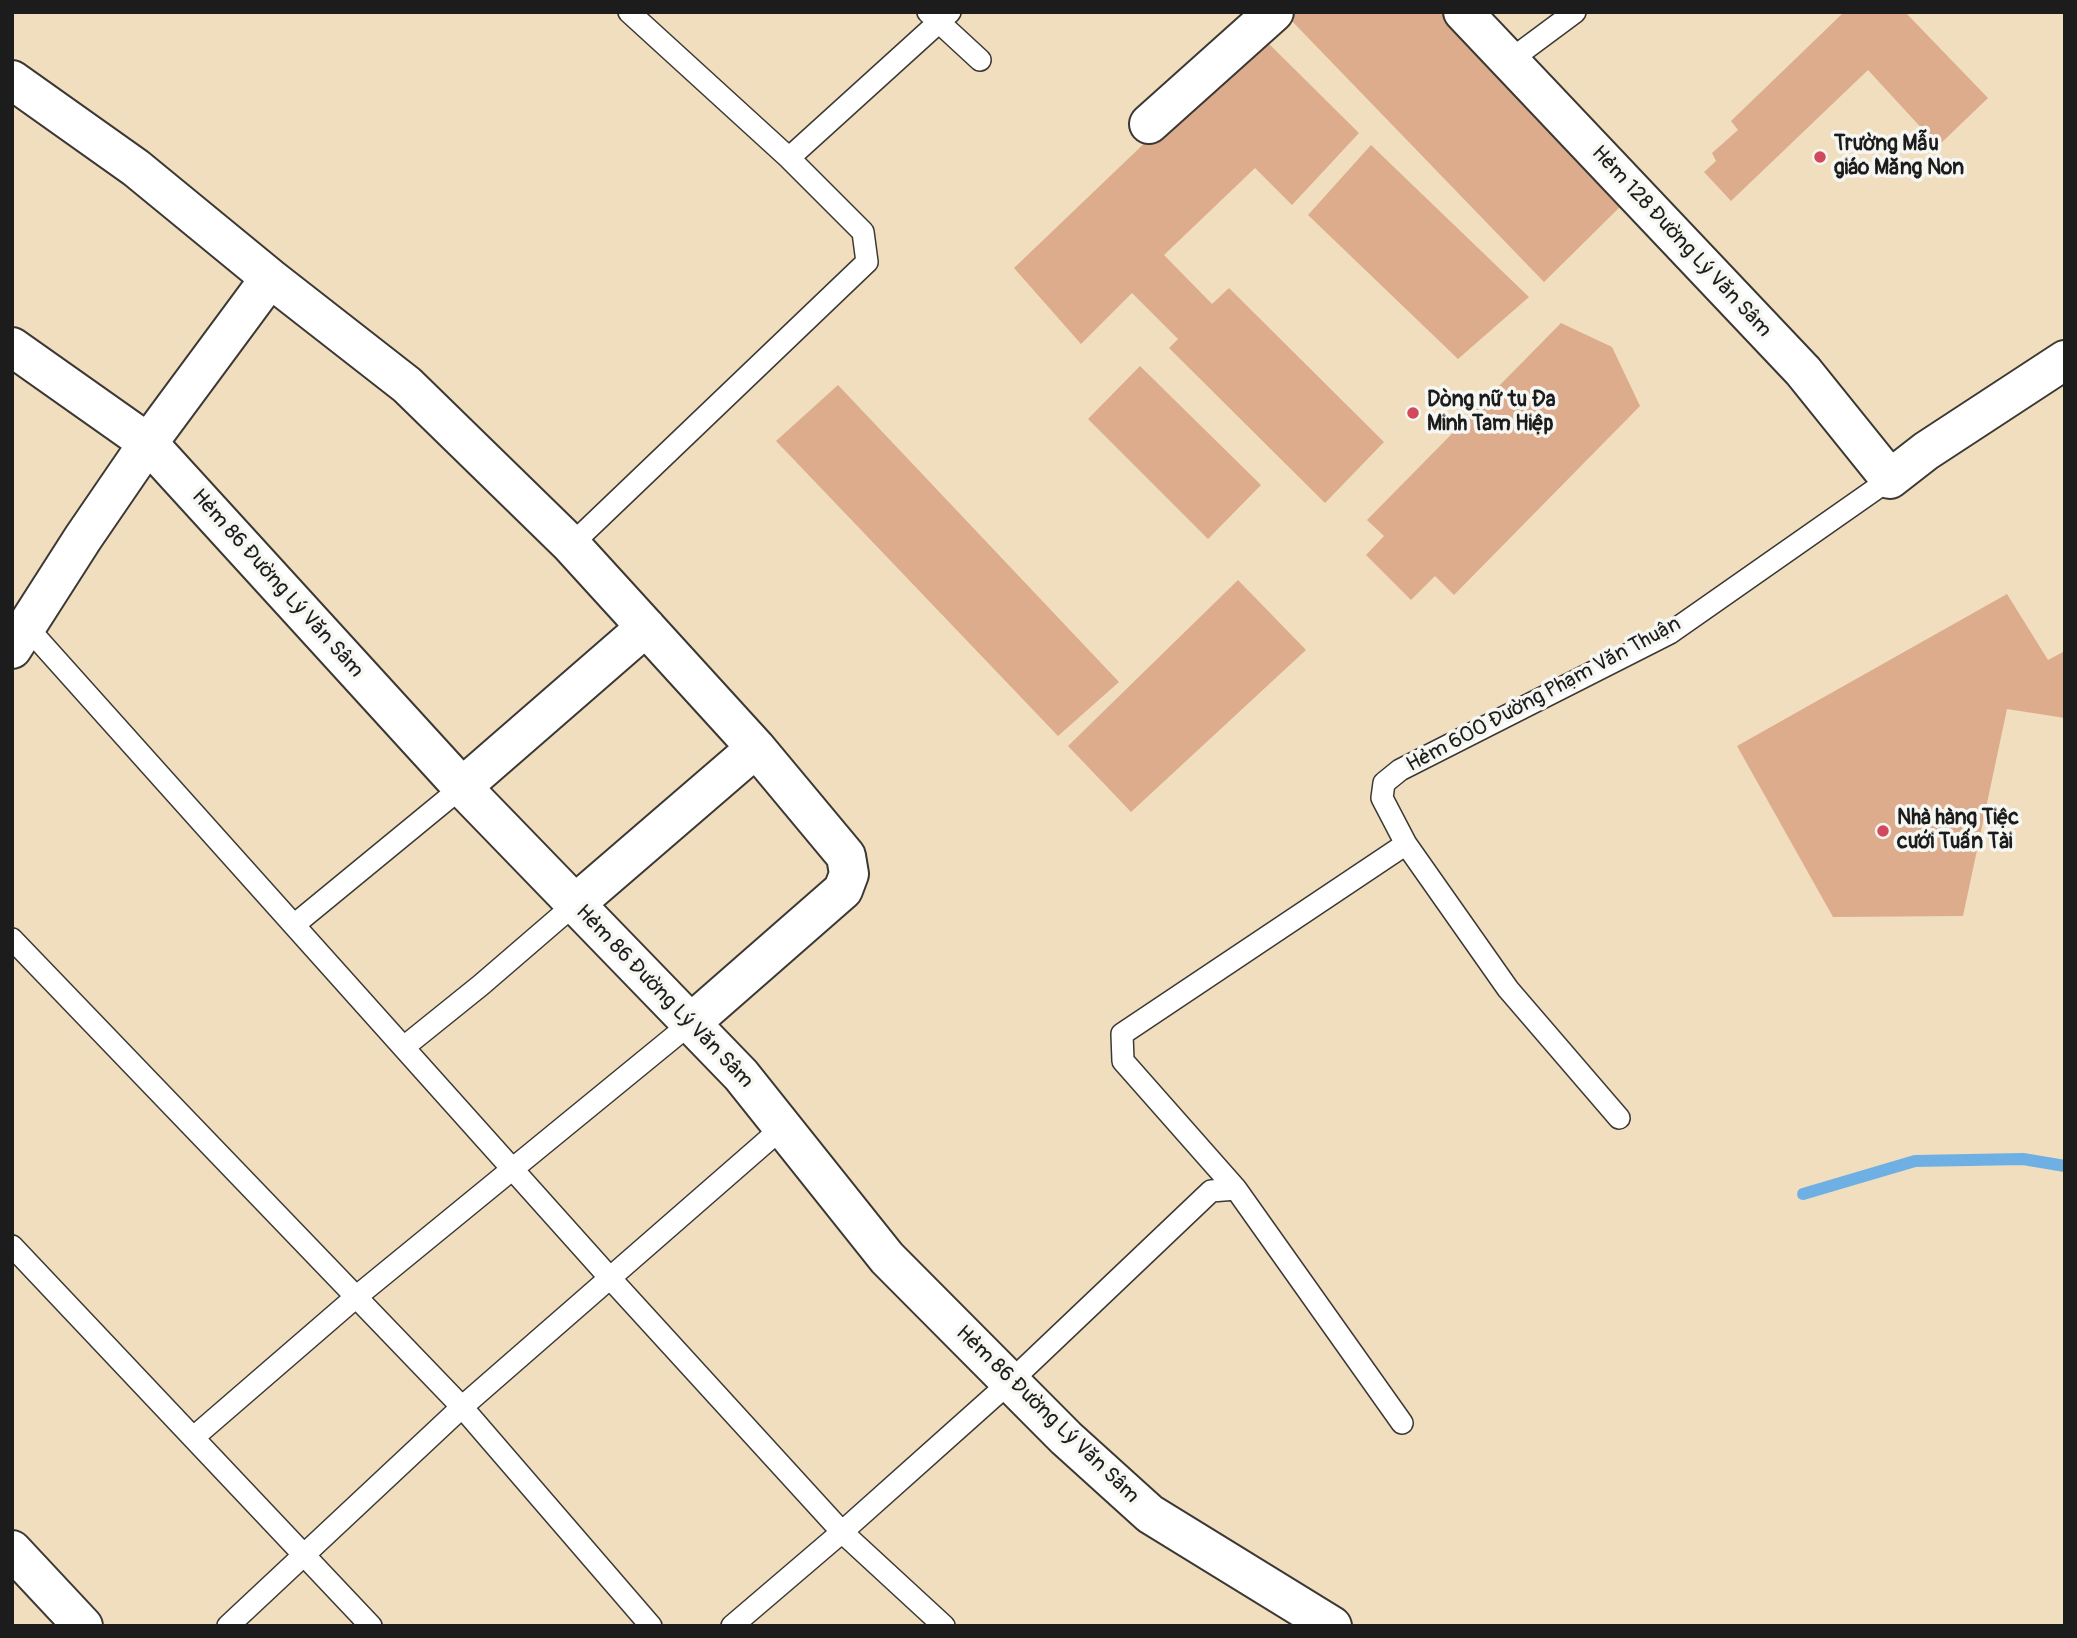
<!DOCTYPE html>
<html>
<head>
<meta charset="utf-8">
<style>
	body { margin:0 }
	#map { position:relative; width:2077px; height:1638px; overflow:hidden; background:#f0debe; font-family:Pangolin,sans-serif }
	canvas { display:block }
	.frame { position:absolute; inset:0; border:14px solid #1c1c1c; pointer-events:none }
</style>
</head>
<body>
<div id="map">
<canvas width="2077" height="1638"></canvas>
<div class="frame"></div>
</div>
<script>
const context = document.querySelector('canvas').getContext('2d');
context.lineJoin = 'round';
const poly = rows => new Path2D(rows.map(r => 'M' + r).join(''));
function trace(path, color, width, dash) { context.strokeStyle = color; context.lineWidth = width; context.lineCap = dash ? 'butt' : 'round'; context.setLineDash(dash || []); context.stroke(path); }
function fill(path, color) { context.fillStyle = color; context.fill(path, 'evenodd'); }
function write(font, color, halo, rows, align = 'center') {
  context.font = font + ' Pangolin,sans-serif'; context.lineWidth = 7; context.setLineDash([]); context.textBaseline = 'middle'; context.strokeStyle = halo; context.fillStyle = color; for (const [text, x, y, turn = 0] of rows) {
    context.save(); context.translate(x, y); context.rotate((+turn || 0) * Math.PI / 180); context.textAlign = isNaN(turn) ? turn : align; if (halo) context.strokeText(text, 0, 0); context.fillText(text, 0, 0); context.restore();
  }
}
const stream = poly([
	[1803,1194,1915,1161,2023,1159,2065,1166]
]);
const building = poly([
	[1291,12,1445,12,1625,202,1544,282,1287,16],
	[1844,12,1905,12,1988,98,1938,146,1868,70,1731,201,1704,172,1716,161,1712,153,1738,130,1731,121],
	[1262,37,1359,133,1292,205,1255,168,1164,255,1212,304,1229,288,1384,442,1325,503,1169,348,1178,339,1132,293,1081,344,1014,268,1153,135],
	[1371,145,1529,297,1458,359,1308,215],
	[1561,323,1612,347,1640,406,1454,595,1435,576,1411,600,1366,555,1384,536,1367,520],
	[1140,366,1261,485,1208,539,1088,419],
	[838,385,1119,682,1058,736,776,441],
	[1238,580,1306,650,1131,812,1068,746],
	[2007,594,2048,660,2065,651,2065,718,2007,709,1963,916,1833,917,1737,746]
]);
const service = poly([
	[928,12,980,60],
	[1509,61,1575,12],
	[789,158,950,12],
	[571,545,867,262,863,232,789,158,629,12],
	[26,626,610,1278,842,1532,944,1626],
	[1406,844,1508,989,1619,1118],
	[294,925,462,787],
	[12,939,462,1407,651,1626],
	[404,1047,481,985,575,904],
	[1236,1189,1123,1061,1122,1034,1406,844,1382,798,1384,783,1400,770,1670,633,1890,479],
	[12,1246,371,1626],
	[194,1437,356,1297,691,1023],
	[228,1626,462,1407,783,1127],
	[732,1626,842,1532,1010,1382,1211,1191,1236,1189,1402,1423]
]);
const minor = poly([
	[1463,12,1803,371,1890,479,1926,451,2065,360],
	[12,80,136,168,270,278,407,385,571,545,756,748,846,856,849,874,843,890,691,1023],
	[1149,124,1274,12],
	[12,347,148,443,462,787,741,1075,887,1258,1066,1438,1150,1514,1332,1626],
	[12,649,83,538,148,443,270,278],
	[462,787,646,627],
	[575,904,756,748],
	[12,1550,83,1626]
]);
const markers = [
	[1820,157,7,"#d1495b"],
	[1413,413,7,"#d1495b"],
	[1883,831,7,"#d1495b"]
];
const poiNames = [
	["Trường Mẫu",1834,145],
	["giáo Măng Non",1834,169],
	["Dòng nữ tu Đa",1427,401],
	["Minh Tam Hiệp",1427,425],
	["Nhà hàng Tiệc",1897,819],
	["cưới Tuấn Tài",1897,843]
];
const streetNames = [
	["Hẻm 128 Đường Lý Văn Sâm",1681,242,47],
	["Hẻm 86 Đường Lý Văn Sâm",277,584,48],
	["Hẻm 600 Đường Phạm Văn Thuận",1544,695,-28],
	["Hẻm 86 Đường Lý Văn Sâm",664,997,46],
	["Hẻm 86 Đường Lý Văn Sâm",1047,1415,44]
];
trace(stream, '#6fb0e4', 12);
fill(building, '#ddac8d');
trace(service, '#3c3934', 24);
trace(minor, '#3c3934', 42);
trace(service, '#fff', 21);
trace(minor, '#fff', 38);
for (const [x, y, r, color] of markers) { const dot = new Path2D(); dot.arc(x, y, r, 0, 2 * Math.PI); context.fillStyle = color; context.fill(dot); trace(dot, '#f6f6f2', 2.5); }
write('bold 21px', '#1c1c1c', '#f6f6f2', poiNames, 'left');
write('21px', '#1c1c1c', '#f6f6f2', streetNames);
</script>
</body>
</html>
